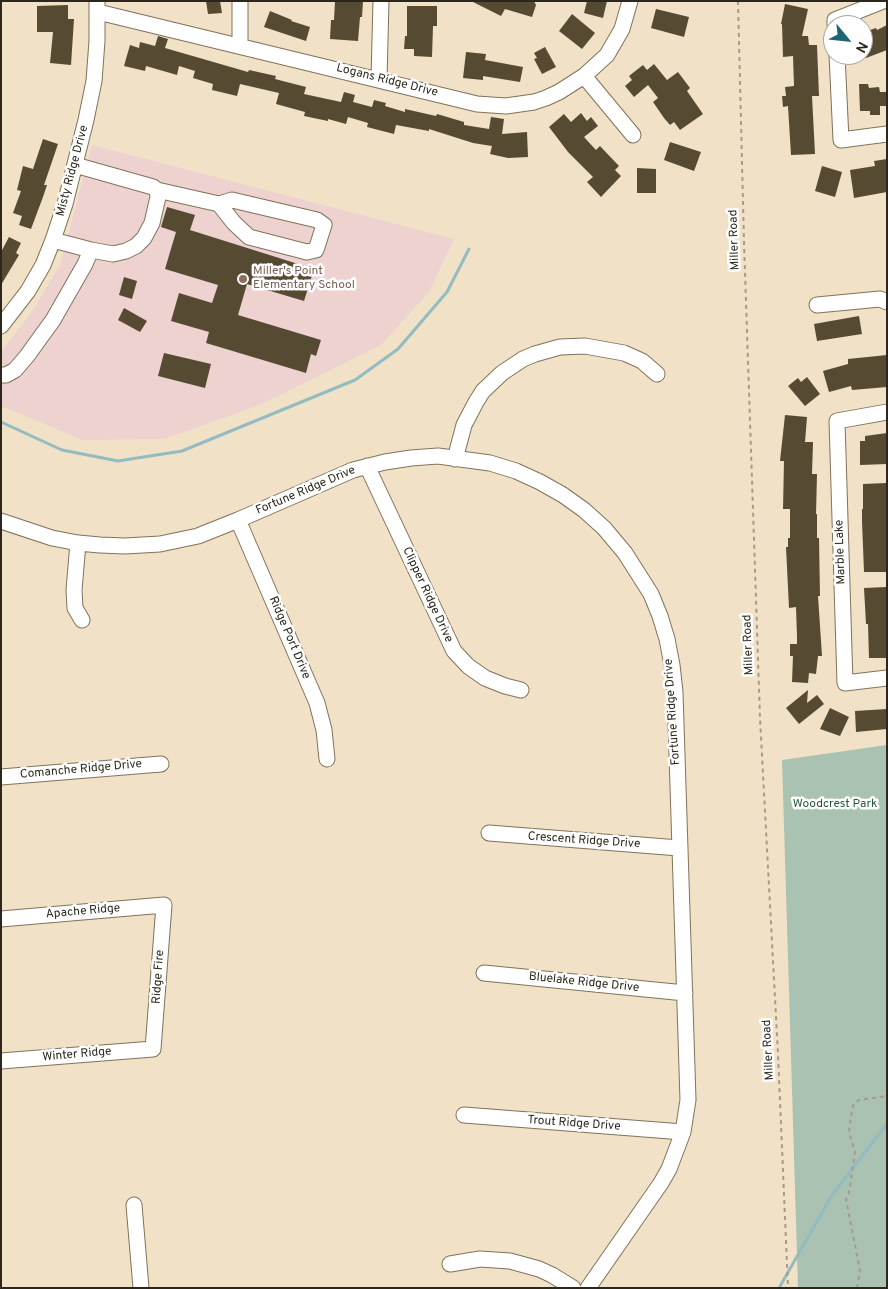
<!DOCTYPE html>
<html>
<head>
<meta charset="utf-8">
<style>
	body { margin:0 }
	#map { position:relative; width:888px; height:1289px; overflow:hidden; background:#f1e1c7; font-family:Overpass,sans-serif }
	canvas { display:block }
	.frame { position:absolute; inset:0; border:2px solid #2c261c; pointer-events:none }
	.north { position:absolute; left:823px; top:15px; width:50px; height:50px; box-sizing:border-box; background:#fff; border:1px solid #aba8a4; border-radius:50%; rotate:118deg; font-size:14px; font-weight:700; line-height:20px; text-align:center; color:#2c261c }
	.north::after { content:''; display:block; margin:auto; width:18px; height:22px; background:#1d6573; clip-path:polygon(50% 0,100% 100%,50% 72%,0 100%) }
</style>
</head>
<body>
<div id="map">
<canvas width="888" height="1289"></canvas>
<div class="frame"></div>
<div class="north">N</div>
</div>
<script>
const context = document.querySelector('canvas').getContext('2d');
context.lineJoin = 'round';
function fill(path, color) { context.fillStyle = color; context.fill(path, 'evenodd'); }
const poly = rows => new Path2D(rows.map(r => 'M' + r).join(''));
function trace(path, color, width, dash) { context.strokeStyle = color; context.lineWidth = width; context.lineCap = dash ? 'butt' : 'round'; context.setLineDash(dash || []); context.stroke(path); }
function write(font, color, halo, rows, align = 'center') {
  context.font = font + ' Overpass,sans-serif'; context.lineWidth = 5; context.setLineDash([]); context.textBaseline = 'middle'; context.strokeStyle = halo; context.fillStyle = color; for (const [text, x, y, turn = 0] of rows) {
    context.save(); context.translate(x, y); context.rotate((+turn || 0) * Math.PI / 180); context.textAlign = isNaN(turn) ? turn : align; if (halo) context.strokeText(text, 0, 0); context.fillText(text, 0, 0); context.restore();
  }
}
const education = poly([
	[92,145,454,239,429,292,381,345,257,406,164,439,83,440,1,406,1,352,31,313,60,265]
]);
const green = poly([
	[887,745,887,1288,798,1288,782,760]
]);
const stream = poly([
	[1,422,62,450,118,461,182,451,355,380,398,349,447,292,469,249],
	[779,1288,832,1195,887,1124]
]);
const building = poly([
	[206,1,220,1,222,13,208,14],
	[335,1,363,1,362,17,360,17,358,41,330,39,331,20,334,20],
	[471,1,534,1,536,5,532,17,505,9,501,16],
	[587,1,607,1,603,18,584,13],
	[785,4,808,9,802,36,808,36,809,45,817,45,819,96,812,96,815,154,791,155,788,106,783,107,782,96,786,96,785,87,794,86,793,56,783,57,782,24,781,24],
	[68,5,68,19,74,19,71,65,50,63,53,32,37,32,37,6],
	[407,6,437,6,437,26,433,26,432,57,414,56,414,49,404,49,405,36,407,36],
	[656,9,689,17,684,37,651,28],
	[270,11,292,20,291,21,310,27,306,41,264,27],
	[572,14,595,33,582,49,559,31],
	[887,25,887,50,866,58,863,50,863,39,867,38,865,32,876,28,877,30],
	[158,36,168,39,165,48,248,72,249,70,276,76,275,79,306,87,304,94,341,102,344,92,355,95,353,102,372,107,374,100,386,103,385,106,405,112,405,109,436,116,437,114,464,122,464,125,489,129,491,117,504,119,502,134,527,132,528,157,508,158,490,154,492,146,473,143,429,129,429,131,396,125,394,134,367,127,368,123,348,117,346,124,328,119,328,121,304,116,305,112,276,104,279,93,240,84,237,96,212,90,213,84,193,78,195,71,179,66,177,75,146,66,145,71,124,66,130,45,139,48,140,42,155,46],
	[545,47,556,67,542,74,534,59,537,58,534,53],
	[466,52,486,54,485,60,523,67,520,82,483,76,483,80,463,78],
	[654,64,667,80,678,72,690,88,687,91,703,114,680,130,674,122,670,125,664,118,653,102,658,98,648,85,634,97,625,86,632,80,629,76,643,65,647,70],
	[859,84,868,84,869,88,879,87,880,92,887,92,887,106,880,106,880,115,870,115,870,111,860,111],
	[581,113,587,121,591,117,598,126,584,137,596,150,600,146,619,166,615,170,621,176,601,197,587,182,593,177,568,152,549,127,564,114,571,122],
	[43,139,58,144,44,185,47,185,43,197,31,229,19,225,22,216,13,213,21,191,17,190,23,166,33,169],
	[670,142,701,152,694,171,664,160],
	[887,159,887,192,854,198,850,170,875,166,874,161],
	[822,166,842,172,835,197,815,191],
	[637,168,656,169,656,193,637,193],
	[167,207,195,215,190,230,314,269,304,301,247,284,238,315,321,340,316,356,311,354,306,373,206,343,209,332,171,321,179,293,212,303,218,285,165,269,176,232,161,227],
	[9,237,21,243,16,253,19,255,1,285,1,252],
	[124,277,137,281,132,299,119,295],
	[124,308,147,321,140,332,118,320],
	[859,316,862,334,817,341,814,324],
	[164,353,211,364,205,388,158,376],
	[887,355,887,387,852,390,851,386,829,392,823,371,848,364,848,359],
	[807,377,820,394,805,406,788,386,798,378,801,382],
	[785,415,807,417,805,442,813,442,812,474,817,474,816,514,817,514,817,538,819,538,820,596,818,596,822,656,818,656,816,674,809,673,808,683,792,682,793,656,790,656,790,644,797,644,797,637,796,607,789,608,786,547,788,547,788,538,790,538,790,509,783,509,784,461,780,461],
	[887,433,887,464,860,465,860,441,865,441,865,436],
	[887,483,887,572,864,572,862,521,862,509,863,509,863,484],
	[887,587,887,658,869,658,868,624,866,624,864,588],
	[808,690,807,703,817,695,824,704,799,724,786,708],
	[830,708,849,717,840,736,820,729],
	[887,709,887,729,856,732,855,711]
]);
const path = poly([
	[738,1,744,242,760,718,778,1054,788,1288],
	[857,1288,860,1271,846,1199,849,1193,855,1152,849,1132,852,1110,854,1103,859,1100,887,1096]
]);
const minor = poly([
	[98,12,477,104,506,106,534,102,546,98,559,92,584,76,607,55,622,29,630,1],
	[835,25,835,20,883,1],
	[240,45,240,1],
	[837,55,841,140,887,134],
	[584,76,633,135],
	[379,79,381,1],
	[157,190,219,204,234,223,249,237,307,252,316,250,324,225,317,220,232,200,219,204],
	[53,240,91,250,113,254,126,251,136,246,144,238,152,223,158,197,157,190,153,187,75,165],
	[817,305,880,299,887,302],
	[1,326,28,291,43,265,53,240,65,204,86,120,94,81,97,41,97,3],
	[1,375,6,375,15,370,27,356,53,320,85,264,91,250],
	[887,412,837,421,845,683,887,678],
	[455,459,464,425,476,402,483,391,502,373,523,359,535,354,560,347,585,346,624,353,642,361,657,374],
	[367,466,454,651,468,666,485,678,505,686,521,690],
	[238,520,317,703,324,730,327,759],
	[1,521,52,538,78,543,100,545,125,546,160,544,198,536,238,520,353,470,385,462,411,458,438,456,490,463,516,471,540,482,563,495,584,510,604,528,625,553,651,594,660,616,667,639,672,665,675,692,688,1100,683,1132,669,1169,661,1183,588,1288],
	[78,543,74,590,75,608,82,620],
	[1,777,161,764],
	[489,833,679,848],
	[1,919,164,905,153,1049,1,1061],
	[484,973,685,993],
	[464,1115,683,1132],
	[134,1205,141,1288],
	[450,1264,480,1259,510,1261,539,1269,552,1275,573,1288]
]);
const markers = [
	[243,279,5,"#8d6e63"]
];
const streetNames = [
	["Logans Ridge Drive",387,81,14],
	["Misty Ridge Drive",73,171,-75],
	["Miller Road",735,240,-92],
	["Fortune Ridge Drive",306,491,-23],
	["Marble Lake",841,552,-92],
	["Clipper Ridge Drive",427,595,65],
	["Ridge Port Drive",289,638,67],
	["Miller Road",749,645,-92],
	["Fortune Ridge Drive",673,712,-94],
	["Comanche Ridge Drive",81,770,-5],
	["Crescent Ridge Drive",584,841,4],
	["Apache Ridge",83,912,-5],
	["Ridge Fire",159,977,-86],
	["Bluelake Ridge Drive",584,983,6],
	["Miller Road",769,1050,-93],
	["Winter Ridge",77,1055,-5],
	["Trout Ridge Drive",574,1124,4]
];
const educationNames = [
	["Miller's Point",253,272],
	["Elementary School",253,286]
];
const parkNames = [
	["Woodcrest Park",835,805]
];
fill(education, '#edd2d0');
fill(green, '#a9c2b2');
trace(stream, '#92bcc2', 3);
fill(building, '#574a33');
trace(minor, '#80725a', 17);
trace(path, '#a79b87', 2, [4, 4]);
trace(minor, '#fff', 15);
for (const [x, y, r, color] of markers) { const dot = new Path2D(); dot.arc(x, y, r, 0, 2 * Math.PI); context.fillStyle = color; context.fill(dot); trace(dot, '#fff', 2); }
write('12px', '#2c261c', '#fff', streetNames);
write('12px', '#785e54', '#fff', educationNames, 'left');
write('12px', '#24593b', '#fff', parkNames);
</script>
</body>
</html>
